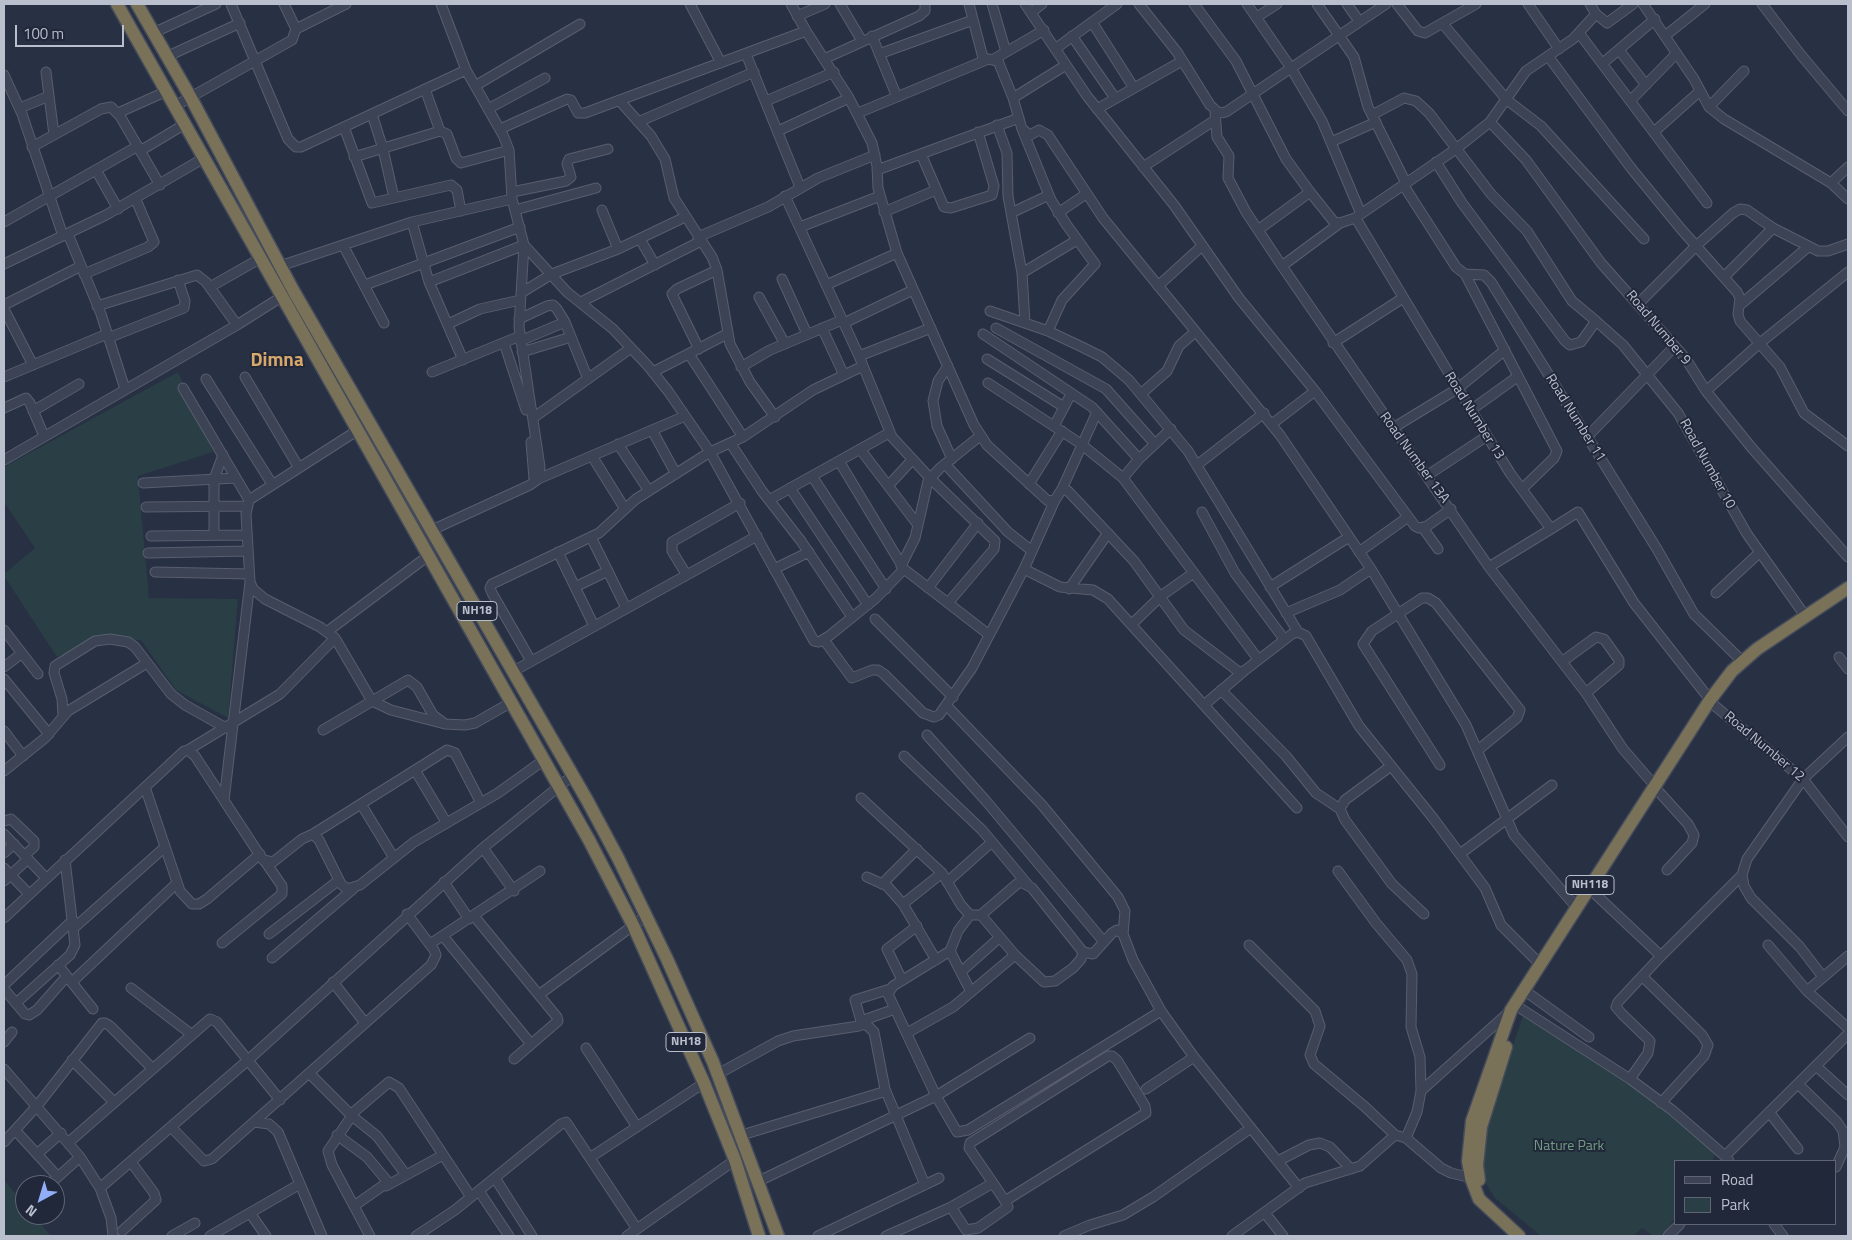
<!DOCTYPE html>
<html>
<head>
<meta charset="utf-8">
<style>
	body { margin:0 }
	#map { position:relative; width:1852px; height:1240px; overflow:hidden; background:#283044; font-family:"Titillium Web",sans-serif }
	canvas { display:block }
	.frame { position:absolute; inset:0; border:5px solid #babfcd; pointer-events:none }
	.legend { position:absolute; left:1674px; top:1160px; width:162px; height:65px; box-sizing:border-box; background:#212839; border:1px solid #5e6474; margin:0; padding:6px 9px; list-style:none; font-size:15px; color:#babfcd }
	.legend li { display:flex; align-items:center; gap:10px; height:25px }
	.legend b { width:25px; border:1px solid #5e6474 }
	.north { position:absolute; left:15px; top:1175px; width:50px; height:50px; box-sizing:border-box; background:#212839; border:1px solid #5e6474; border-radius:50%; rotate:219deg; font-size:14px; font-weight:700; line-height:20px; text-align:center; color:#babfcd }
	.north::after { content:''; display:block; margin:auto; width:18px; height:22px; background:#93aef8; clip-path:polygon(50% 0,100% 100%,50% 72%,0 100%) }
	.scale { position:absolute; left:15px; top:25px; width:109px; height:22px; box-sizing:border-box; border:2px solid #babfcd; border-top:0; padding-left:6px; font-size:15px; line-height:18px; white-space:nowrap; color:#babfcd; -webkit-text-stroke:4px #212839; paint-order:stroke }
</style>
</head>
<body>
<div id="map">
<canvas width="1852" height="1240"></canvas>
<div class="frame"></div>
<ul class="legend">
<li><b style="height:6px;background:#3c4354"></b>Road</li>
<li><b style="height:14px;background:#2a3e45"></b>Park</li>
</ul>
<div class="north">N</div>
<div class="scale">100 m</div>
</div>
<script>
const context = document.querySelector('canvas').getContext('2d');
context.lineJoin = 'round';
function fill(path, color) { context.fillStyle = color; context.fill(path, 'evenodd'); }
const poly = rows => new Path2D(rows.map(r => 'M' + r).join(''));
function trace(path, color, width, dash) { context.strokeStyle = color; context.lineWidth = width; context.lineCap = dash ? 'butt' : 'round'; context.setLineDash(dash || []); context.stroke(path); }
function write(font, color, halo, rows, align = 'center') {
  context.font = font + ' "Titillium Web",sans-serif'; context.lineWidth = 4; context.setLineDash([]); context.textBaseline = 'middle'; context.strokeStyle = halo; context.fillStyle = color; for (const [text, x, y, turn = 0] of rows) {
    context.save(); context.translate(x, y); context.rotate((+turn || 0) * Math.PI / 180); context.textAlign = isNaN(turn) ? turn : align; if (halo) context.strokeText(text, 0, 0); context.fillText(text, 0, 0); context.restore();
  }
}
const green = poly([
	[178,372,213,452,138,476,149,598,238,599,228,718,176,690,141,640,102,639,57,657,4,576,4,574,35,548,4,502,4,467],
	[1523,1016,1614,1072,1717,1152,1712,1161,1676,1161,1676,1216,1663,1236,1654,1236,1642,1228,1633,1236,1541,1236,1495,1198,1482,1177,1477,1151],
	[4,1180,25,1205,25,1215,33,1215,51,1236,4,1236]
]);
const minor = poly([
	[231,4,288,139,296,147,301,147,466,70],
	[690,4,721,63],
	[791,4,806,31,849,98,872,143,877,166,878,188,897,253,974,425,987,445,1048,501,1055,500,1062,489,1068,491,1134,561,1184,630,1239,672,1244,671,1292,634,1298,632,1306,636,1359,726,1433,818,1485,888,1501,925,1540,964],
	[840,4,862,41],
	[969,4,983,58,998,61,1013,98,1022,129,1030,135,1039,130,1048,135,1103,218,1280,435,1371,569,1466,725,1514,835,1576,907],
	[992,4,1006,52],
	[1025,4,1087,96,1174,205,1239,298,1315,391,1415,526,1419,528,1427,526,1451,509],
	[1139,4,1177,52,1210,105,1219,113,1226,112,1386,4],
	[1194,4,1236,61,1286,159,1310,192,1334,222,1340,223,1355,218,1358,222,1471,410,1510,473,1551,529,1578,512,1634,603,1715,706,1803,779,1848,837],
	[1247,4,1291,68,1322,121,1361,214],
	[1317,4,1354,57,1368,107,1406,183],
	[1347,4,1359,21],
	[1397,4,1418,31,1425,33,1476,4],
	[1528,4,1559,49],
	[1590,4,1596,14,1607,23,1633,4],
	[1643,4,1694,79,1709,107,1724,119,1831,183,1848,199],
	[1762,4,1801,55,1848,111],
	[1032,12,1042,4],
	[797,16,825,4],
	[1257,17,1277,4],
	[1092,22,1134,88],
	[1443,24,1507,100,1541,126,1644,239],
	[296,29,346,4],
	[153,33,216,4],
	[1579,33,1707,203],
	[872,36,897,97],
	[1072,36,1115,98],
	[1665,36,1705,4],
	[1055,49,1117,4],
	[1619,50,1646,85],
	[746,54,800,187],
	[879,54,973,20],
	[1548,56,1631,168,1681,229,1737,292,1740,298,1738,314,1740,321,1780,367,1804,413,1848,446],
	[166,57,240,23],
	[824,59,919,16,925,11,925,4],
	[994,59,1044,30],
	[1603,63,1655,19],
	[46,72,54,135],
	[4,75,22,114,63,236],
	[475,86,580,24],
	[425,89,440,131],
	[1013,98,1066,65],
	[619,100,651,136,665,159,674,198,712,257,717,270,730,344,750,382,775,417],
	[1631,100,1676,54],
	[766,101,834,72],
	[175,106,292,40,296,29,284,4],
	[1709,107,1744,71],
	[20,108,49,96],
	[488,109,545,78],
	[1097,109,1182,61],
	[1215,112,1217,137,1229,156,1228,178,1246,212,1282,266,1489,567,1586,693,1623,749,1655,786],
	[118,113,167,91],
	[858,113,986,60],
	[372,114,383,149,394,198],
	[1372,115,1404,98,1416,101,1429,113,1491,194,1527,231,1572,301,1596,321,1581,342,1570,345,1565,341,1462,203,1436,162],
	[638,122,754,72],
	[1490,122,1526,160,1601,263,1686,359,1706,391,1751,447,1848,557],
	[997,125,1007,153,1008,196,1022,273,1025,323],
	[344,127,372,203,451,185,457,190,461,211],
	[500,129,567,99,571,100,578,113,585,113,806,31],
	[1022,129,1051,200,1066,224,1095,264,1062,300,1048,331],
	[778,131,849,98],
	[1654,132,1700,91],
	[1331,142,1376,122],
	[32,147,101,109,111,107,120,116,160,185],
	[140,151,185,124],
	[921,154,944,207,951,208,992,195,994,186,978,132],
	[354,157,440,131,447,134,456,158,461,163,509,150],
	[1143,167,1215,120],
	[96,170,118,209],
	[877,170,1019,118],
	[1831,183,1848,167],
	[1404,186,1456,267,1465,274,1484,275,1491,282,1657,549,1694,614,1742,661],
	[512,192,566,181,571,177,567,164,569,159,608,149],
	[785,196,859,356,892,437,930,478,995,541,994,549,948,603],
	[515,210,596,188],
	[602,210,618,249],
	[884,212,936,190],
	[1011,213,1049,195],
	[1058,213,1086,194],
	[1355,218,1456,149,1490,122,1526,71,1573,39,1596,14],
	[4,222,138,146],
	[412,222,429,282,463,360],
	[800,227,880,196],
	[1258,230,1310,192],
	[68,234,101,314,125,389],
	[698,237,768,207,818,178,875,155],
	[640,239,655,265],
	[343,245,384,323],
	[4,264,106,215,204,158],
	[280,266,412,222,512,199],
	[1282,266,1340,223],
	[1022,273,1077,240],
	[84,274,148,247,154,242,136,200],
	[1465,274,1557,451,1554,458,1522,489],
	[1724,277,1773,228],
	[782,279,807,334],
	[429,282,524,245,567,292,613,329,648,366,668,391,710,452,814,641,819,642,829,636,876,598,904,569],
	[365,285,520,227],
	[826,285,897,253],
	[1158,286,1202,246],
	[210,287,261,258],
	[521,293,552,274,618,249,685,217],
	[759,297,785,344],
	[581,302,701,241],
	[1638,304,1696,246,1733,213,1740,209,1747,210,1773,228,1818,251,1828,251,1848,244],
	[4,305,81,266],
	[1740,305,1808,247],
	[97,306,197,275,206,282,237,325],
	[4,309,33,365],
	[990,311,1048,331,1082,347,1102,357,1129,380,1188,451,1298,632],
	[519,319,547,306,553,305,557,309,565,322,588,379],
	[1596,321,1623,345,1678,413,1747,534,1806,617],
	[844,323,913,290],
	[448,324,480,309,520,300],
	[822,328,844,375],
	[996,328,1106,389,1155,444],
	[983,334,1092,407,1139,459],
	[108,338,184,308,185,301,178,280],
	[520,341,565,322],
	[504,343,526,410],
	[1333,343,1403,298],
	[699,349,672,294,677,289,717,270],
	[522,352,571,337],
	[689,354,743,437],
	[859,356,931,328],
	[987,359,1064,407],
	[948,366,938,381,933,401,937,426,952,459],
	[741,367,770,350,842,320],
	[432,372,520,336],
	[653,372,727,334],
	[4,377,107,334],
	[245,377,299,468],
	[206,379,272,484],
	[988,383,1081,444,1123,478,1258,659],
	[183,388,249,500],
	[1706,391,1760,343,1848,272],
	[1142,393,1167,371,1179,346,1195,332],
	[4,408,26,398,30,403,44,436],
	[1471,410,1517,377],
	[33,411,79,384],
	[533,418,631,348],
	[1272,424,1315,391],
	[1054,426,1071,394],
	[1393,428,1457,389,1505,350],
	[358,430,249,500,246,514,250,582,253,589,265,599,320,627,335,638,372,701,391,710,445,724],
	[652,430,676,474],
	[1587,437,1675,346],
	[531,442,534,479],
	[618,444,649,491],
	[731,444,762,491,801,541,852,617],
	[860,449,918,525],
	[592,456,625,509],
	[4,460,237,325,286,294],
	[839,461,904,569,988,634],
	[945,464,1008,532,1032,551],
	[1197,465,1264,413],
	[1428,475,1487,436],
	[812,476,886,589],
	[1123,478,1139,459,1171,429],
	[538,479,685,416],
	[143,483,236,478],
	[1029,484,1062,431],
	[888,486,912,460],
	[790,488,868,605],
	[1062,489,1097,412],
	[769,500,889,433],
	[146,507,246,506],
	[1202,512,1235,573,1284,639],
	[1423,528,1438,549],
	[432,530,530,485,538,479,540,467,519,327,524,245,512,199,509,150,503,135,466,70,441,4],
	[214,535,214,479,223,455],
	[151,536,247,535],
	[591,537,626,608],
	[558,552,594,626],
	[1359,552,1408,517],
	[148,553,248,551],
	[901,566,915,538,928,481,940,468,980,436],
	[1489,567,1551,529],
	[774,569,809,552],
	[1024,569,1060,587,1093,590,1108,599,1297,808],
	[155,572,249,574],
	[686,574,672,551,672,542,740,503],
	[575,587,608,571],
	[1270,587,1349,537],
	[928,588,978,523],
	[1069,589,1108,533],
	[1716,593,1759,553],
	[1286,613,1340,590,1371,569],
	[875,619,953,697],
	[1132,624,1161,596,1192,574],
	[4,630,38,674],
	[328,631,428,556],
	[824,640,852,678,872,670,878,670,884,674,923,713,934,717,939,715,972,668,1024,569,1055,500],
	[1839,657,1848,669],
	[531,661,492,593,490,588,492,584,599,533,636,499,710,452,743,437,813,390,863,366],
	[1563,661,1596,637,1604,639,1619,660,1619,665,1586,693],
	[4,667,21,654],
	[512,672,757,536],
	[4,679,49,734],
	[1221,690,1286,756,1316,793,1340,809],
	[1204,705,1244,671],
	[947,706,1042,805,1118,897,1125,911,1123,934],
	[63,716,62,699,54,673,55,666,95,641,110,639,128,642,135,647,171,694,185,705,226,728],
	[323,730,408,680,417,687,433,715,445,724,465,725,475,723,510,703],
	[4,731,23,756],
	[927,735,986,801,1104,942],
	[188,750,280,694,335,638],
	[904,756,982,830,1028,885],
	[1440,765,1363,644,1372,631,1422,598,1428,598,1436,603,1520,710,1517,718,1478,750],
	[1391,766,1345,800,1340,809,1345,820,1392,884,1424,914],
	[415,770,446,822],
	[4,771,45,738,68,711,147,663],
	[145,787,180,891,192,904,199,904,207,899,260,854],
	[1660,793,1688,824,1694,835,1692,843,1667,870],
	[861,798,942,873,961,905,970,915,981,915,1018,883,1023,883,1032,888,1083,952,1093,954,1112,933,1117,930,1123,934,1133,960,1161,1011,1194,1057,1299,1188],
	[224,800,250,582],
	[361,804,394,858],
	[4,821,11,819,34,841,34,847,25,855],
	[4,834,46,878],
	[313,834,447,750,455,753,481,803],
	[483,848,514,891],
	[4,853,14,844],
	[1460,854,1552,785],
	[4,868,29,894],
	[1338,871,1376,923,1407,960,1412,974,1411,1027,1420,1057,1421,1091,1417,1112,1406,1138],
	[867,877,887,886,903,904,936,960],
	[4,881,28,859],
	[444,882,469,919],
	[947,882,992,842],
	[882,884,917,849],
	[1593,892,1661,956],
	[903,904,942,873],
	[970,915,958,931,950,951,893,986,888,994,936,1096,957,1132,968,1130,1161,1011],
	[981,915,1015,955,1044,982,1055,981,1073,968,1081,959,1083,952],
	[474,916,557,1017,558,1021,514,1059],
	[4,918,184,751,188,750,195,756,263,860,273,862,302,839,313,834,319,840,341,884,347,889,360,885,414,842,498,793,544,760],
	[74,928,165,847],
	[269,934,339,880],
	[443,936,531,1044],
	[222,943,282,894,282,886,264,860],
	[430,944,540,871],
	[1249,945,1315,1011,1320,1026,1310,1055,1314,1064,1364,1106,1395,1135],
	[1768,945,1807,991,1848,1028],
	[950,951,971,992],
	[272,958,353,889],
	[58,965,93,1009],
	[962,971,999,938],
	[1642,976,1702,1035,1708,1045,1704,1056,1661,1103],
	[1823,977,1800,947,1751,898,1744,886,1742,875,1747,859,1803,779,1848,737],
	[902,980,887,949,917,926],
	[72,982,177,883],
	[333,982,365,1023],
	[4,985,73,920],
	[131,988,191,1034],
	[4,989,25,1014,29,1015,37,1010,67,976],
	[1807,991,1848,956],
	[1528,993,1589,1037],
	[540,994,646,916],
	[16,1003,70,955,75,945,65,860],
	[1520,1008,1630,1079,1672,1110,1725,1156],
	[861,1021,895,1009],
	[907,1033,953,1007,1015,955],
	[4,1042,12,1032],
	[586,1048,637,1127],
	[72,1060,114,1102],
	[1816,1066,1848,1095],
	[4,1069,80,1157,100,1188,111,1218,113,1236],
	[309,1073,352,1116,377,1136,406,1175],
	[718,1074,778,1041,793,1036,859,1026,861,1021,855,1000,890,989],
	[1630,1079,1648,1053,1650,1041,1622,1014,1616,1007,1618,1002,1661,956,1742,875],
	[1798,1084,1837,1122,1843,1131,1845,1147,1836,1167],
	[885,1089,925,1185],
	[1146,1089,1194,1057],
	[1421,1091,1509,1012],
	[1769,1112,1798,1149],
	[254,1122,269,1124,278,1132,322,1236],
	[171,1127,204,1161,212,1159,431,965,436,955,434,950,407,914],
	[15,1130,58,1177],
	[337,1135,367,1157,388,1182,354,1206],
	[742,1135,883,1092,885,1089,874,1032,868,1026,861,1024],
	[4,1142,37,1106,102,1023,105,1023,110,1026,152,1068],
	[69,1142,210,1019,217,1022,280,1100],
	[37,1154,61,1133],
	[591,1157,704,1083],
	[1278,1161,1309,1145,1320,1143,1330,1147,1351,1169],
	[1729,1161,1725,1156,1848,1034],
	[495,1178,532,1236],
	[759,1181,936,1096,1030,1038],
	[993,1183,951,1207,966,1230,978,1228,1008,1207,1005,1201,993,1183,969,1148,970,1143,1108,1056,1112,1056,1117,1060,1145,1106,1146,1113,1005,1201],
	[49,1185,80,1157],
	[386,1186,443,1155],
	[100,1188,247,1061,483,848,572,776],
	[479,1191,509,1236],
	[250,1213,266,1236],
	[1265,1213,1283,1236],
	[1774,1224,1783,1236],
	[122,1231,156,1200,154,1193,131,1162],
	[172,1236,195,1223],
	[210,1236,300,1184],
	[370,1236,332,1165,328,1151,355,1111,389,1082,399,1088,471,1197],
	[416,1236,455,1210,561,1124,566,1122,637,1229],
	[627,1236,735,1160],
	[818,1236,939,1178],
	[886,1236,951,1207],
	[1064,1236,1090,1225,1123,1215,1153,1197,1251,1128],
	[1232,1236,1305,1183,1360,1166,1395,1135,1406,1138,1441,1168,1451,1173,1476,1179],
	[1668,1236,1680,1224]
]);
const highway = poly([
	[117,4,589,840,633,925,704,1083,735,1160,759,1236],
	[137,4,191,98,293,290,587,800,618,858,667,959,713,1062,778,1236],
	[1479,1180,1477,1165,1481,1127,1506,1047],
	[1519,1236,1479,1199,1471,1178,1468,1161,1472,1121,1511,1010,1710,700,1732,671,1757,649,1848,588]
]);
const shields = [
	[477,611,40],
	[1590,885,48],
	[686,1042,40]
];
const shieldNames = [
	["NH18",477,611],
	["NH118",1590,885],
	["NH18",686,1042]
];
const streetNames = [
	["Road Number 9",1658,328,50],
	["Road Number 13",1474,416,58],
	["Road Number 11",1575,418,58],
	["Road Number 13A",1414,458,54],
	["Road Number 10",1707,464,61],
	["Road Number 12",1764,747,40]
];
const parkNames = [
	["Nature Park",1569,1147]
];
const districtNames = [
	["Dimna",277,361]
];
fill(green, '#2a3e45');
trace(minor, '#585e6e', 11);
trace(highway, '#444b5b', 15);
trace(minor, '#3c4354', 9);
trace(highway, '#7a7159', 12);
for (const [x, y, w] of shields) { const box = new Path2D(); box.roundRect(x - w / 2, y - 9.5, w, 19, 4); context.fillStyle = '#212839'; context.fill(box); trace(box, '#babfcd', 1); }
write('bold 12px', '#babfcd', null, shieldNames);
write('14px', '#babfcd', '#212839', streetNames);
write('14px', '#719e81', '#212839', parkNames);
write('bold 19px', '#d7a76b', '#212839', districtNames);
</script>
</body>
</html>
